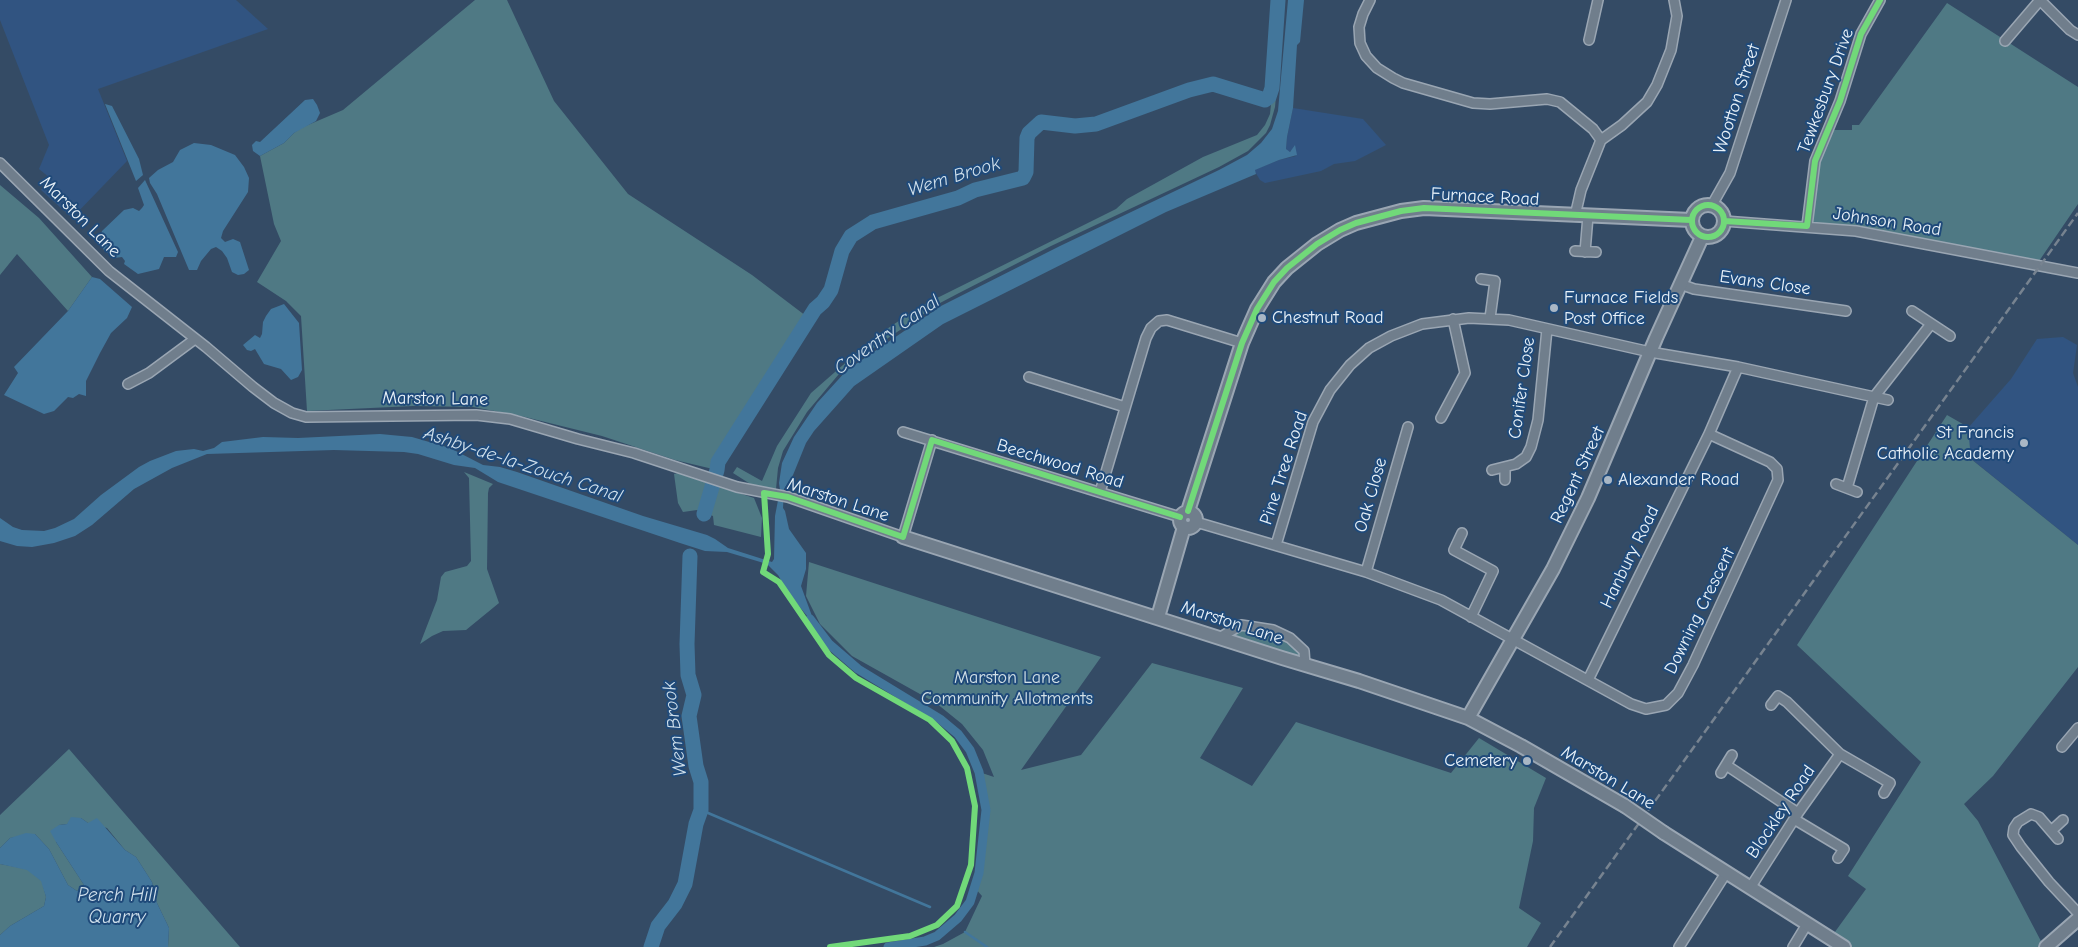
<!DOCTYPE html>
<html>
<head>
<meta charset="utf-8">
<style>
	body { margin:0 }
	canvas { display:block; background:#344b65 }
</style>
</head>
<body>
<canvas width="2078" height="947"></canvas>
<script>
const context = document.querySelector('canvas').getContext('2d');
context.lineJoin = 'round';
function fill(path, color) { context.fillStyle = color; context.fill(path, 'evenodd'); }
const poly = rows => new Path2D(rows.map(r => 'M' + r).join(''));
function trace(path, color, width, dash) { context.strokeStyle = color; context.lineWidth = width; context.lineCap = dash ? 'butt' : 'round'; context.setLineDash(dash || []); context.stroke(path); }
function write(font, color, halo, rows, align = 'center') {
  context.font = font + ' "Comic Neue",sans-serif'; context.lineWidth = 4; context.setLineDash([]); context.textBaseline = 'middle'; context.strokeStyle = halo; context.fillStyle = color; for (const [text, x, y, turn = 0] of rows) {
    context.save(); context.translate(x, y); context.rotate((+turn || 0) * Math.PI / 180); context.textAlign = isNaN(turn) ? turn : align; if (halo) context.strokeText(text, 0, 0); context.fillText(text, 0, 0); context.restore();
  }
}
const built = poly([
	[0,0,236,0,268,29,98,89,127,161,72,218,41,190,50,178,39,169,49,145,0,20],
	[1293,108,1363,119,1386,145,1355,161,1334,164,1321,171,1265,183,1260,180,1254,170,1279,160,1296,156,1292,150,1289,152,1286,149,1287,137],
	[2063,337,2077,345,2073,373,2078,387,2078,545,1970,458,1968,428,2011,379,2037,339]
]);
const green = poly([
	[475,0,507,0,554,101,628,194,752,275,810,319,727,445,718,462,717,470,675,460,602,436,521,416,473,407,413,406,307,411,301,316,286,301,257,282,281,241,274,224,260,156,284,143,294,133,301,128,343,110],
	[1282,0,1285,0,1275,107,1270,125,1266,133,1248,151,1219,167,1051,246,959,293,940,303,863,355,844,368,807,412,783,451,778,468,776,489,772,492,755,487,733,473,737,467,762,481,777,446,811,393,875,337,921,306,1116,209,1127,199,1203,157,1257,135,1265,125,1270,114],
	[1947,3,2078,87,2078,204,2037,264,1809,224,1817,162,1831,130,1852,130,1852,125,1859,125],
	[0,185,39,218,92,277,68,311,17,254,0,275],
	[1947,415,1968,427,1971,459,2078,545,2078,667,1993,776,1964,804,1978,821,2043,945,2040,947,1847,947,1832,936,1866,889,1848,876,1921,762,1797,645],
	[464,472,493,484,489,488,488,493,487,569,499,603,466,630,443,631,432,636,420,644,437,600,441,577,445,572,467,566,471,561,469,478],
	[678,473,754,498,762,518,761,537,714,525,713,516,697,510,683,512,678,503,674,474],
	[809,562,1101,657,1021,770,1081,755,1152,663,1243,688,1200,758,1252,786,1296,722,1451,773,1479,738,1546,778,1534,808,1533,841,1519,908,1541,923,1527,947,934,947,943,944,965,932,982,896,975,888,986,810,979,772,994,777,983,750,962,724,936,703,852,656,820,624,806,596],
	[1236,630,1260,632,1288,642,1301,652,1300,660,1227,637],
	[69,749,125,814,240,947,168,947,169,928,157,903,152,882,136,857,125,850,107,828,88,823,81,818,67,824,59,825,56,842,84,885,77,891,68,885,49,849,35,834,10,838,0,848,0,815],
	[0,864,27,869,42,881,46,897,44,906,10,926,0,935]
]);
const water = poly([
	[1288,0,1304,0,1300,42,1297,45,1293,108,1287,137,1286,149,1290,152,1295,145,1297,155,1279,160,1255,170,1256,174,1166,212,943,324,854,386,814,431,806,443,793,475,784,489,783,508,785,511,789,529,806,553,806,569,801,586,816,627,790,595,778,575,767,564,727,552,705,551,680,543,498,482,475,468,454,465,418,454,404,452,334,450,207,454,172,468,134,489,92,525,75,536,54,543,32,547,17,546,0,541,0,518,13,527,22,530,44,531,55,528,74,519,101,495,139,467,150,461,176,451,194,449,203,451,214,448,222,442,263,437,298,438,380,434,412,437,450,448,483,465,500,467,517,472,643,516,707,535,715,539,728,548,772,562,774,559,775,516,780,490,779,483,782,463,794,437,817,403,847,370,941,306,1060,246,1219,170,1247,155,1261,143,1272,129,1278,111],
	[313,99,317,105,320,113,316,121,294,133,284,143,260,156,253,151,252,145,256,141,260,142,305,100],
	[105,104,112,106,139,159,143,175,136,181],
	[194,143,211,145,235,155,244,167,249,178,248,192,223,231,221,238,225,242,233,239,240,242,249,270,244,274,238,275,232,272,227,258,222,251,216,247,211,249,201,261,197,270,189,270,157,194,150,183,149,178,158,170,173,162,180,150],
	[145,180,178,252,176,257,164,257,159,269,138,274,124,264,125,261,122,257,114,258,103,249,105,245,99,240,102,231,124,210,133,208,139,211,142,208,144,205,138,188],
	[92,277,100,279,132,307,127,318,111,333,100,353,86,381,86,396,79,394,73,398,68,397,54,411,44,414,4,395,18,373,14,367,68,311],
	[284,304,299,323,302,370,298,377,291,380,281,369,264,364,255,349,251,351,247,350,243,345,255,335,260,338,262,334,263,322,266,316,271,309],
	[71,817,81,818,88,823,97,818,125,850,136,857,152,882,157,903,169,928,168,947,0,947,0,935,10,926,44,906,46,897,41,881,27,870,0,864,0,848,10,838,26,833,35,834,49,849,68,885,77,891,84,885,56,842,50,831,59,825,67,824]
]);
const stream = poly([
	[701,810,930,907],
	[965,932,987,947]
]);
const canal = poly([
	[810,619,829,644,858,669,940,719,958,734,970,750,979,772,986,810,979,873,970,902,958,918,937,936,925,941,888,947]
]);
const river = poly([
	[704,514,717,470,718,462,815,309,823,302,831,290,842,251,851,236,873,222,958,198,975,190,1023,178,1026,172,1027,138,1029,133,1041,122,1075,126,1096,124,1189,90,1213,84,1265,100,1269,97,1272,88,1278,0],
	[651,947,658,926,675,904,685,884,696,824,701,810,701,782,696,766,689,716,694,695,688,675,687,644,690,556]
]);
const street = poly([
	[1370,0,1363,14,1359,27,1360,43,1366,56,1377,68,1393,78,1403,83,1473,103,1490,104,1547,99,1560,102,1593,129,1601,140],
	[2040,0,2070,30,2078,35],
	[1589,40,1598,0],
	[2005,41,2040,0],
	[0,163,109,271,206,347,253,387,274,403,292,413,306,417,476,415,510,419,578,439,634,453,737,487,788,497,903,537,932,440],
	[1712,205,1730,173,1786,0],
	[1575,216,1581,190,1601,140,1622,125,1647,102,1657,85,1671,50,1677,16,1674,0],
	[1724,221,1856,231,2078,273],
	[1807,226,1815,161,1840,101,1861,34,1880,0],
	[1575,251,1596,252],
	[1585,252,1588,216],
	[1481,279,1495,281,1490,318],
	[1680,284,1694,289,1846,311],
	[1912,311,1950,336],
	[1029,377,1125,407],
	[128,384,149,373,195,339],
	[1441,418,1465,373,1453,319],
	[903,432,1180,517],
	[1492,470,1516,464,1526,457,1531,447,1538,420,1547,329],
	[1505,480,1505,467],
	[1836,484,1857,492],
	[1847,488,1874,397,1931,324],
	[1100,492,1146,338,1151,328,1159,321,1167,320,1242,343],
	[1196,522,1366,572,1441,600,1631,704,1646,709,1666,705,1678,693,1693,665,1778,480,1777,469,1770,462,1709,434],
	[1462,533,1454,550,1493,571,1471,617],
	[1276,545,1313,422,1330,390,1350,365,1369,348,1391,336,1422,324,1469,318,1509,320,1650,352,1738,367,1888,400],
	[1366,572,1408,427],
	[1219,638,1241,625,1273,630,1290,638,1304,651,1305,665],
	[1588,680,1709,434,1738,367],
	[1771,705,1778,696,1787,702,1840,754,1890,783,1884,793],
	[2062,747,2078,728],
	[1726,765,1798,813],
	[1721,773,1732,755],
	[1794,819,1844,849,1838,858],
	[2051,831,2063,820],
	[2058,839,2039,817,2031,814,2018,822,2014,828,2013,835,2021,847,2049,882,2078,913],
	[1750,888,1798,813,1840,754],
	[1679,947,1726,873],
	[1793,947,1807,924]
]);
const secondary = poly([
	'1692 221a16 16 0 1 1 32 0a16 16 0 1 1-32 0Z',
	[1188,511,1242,343,1257,309,1274,282,1287,268,1317,244,1340,230,1356,223,1401,211,1424,208,1691,220],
	'1180 520a8 8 0 1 1 16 0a8 8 0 1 1-16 0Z',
	[903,537,1282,658,1359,681,1468,718,1521,746,1625,806],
	[1158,617,1184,527],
	[1468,718,1553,569,1588,498,1656,338,1702,237],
	[1664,833,1844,947],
	[2046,947,2078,919]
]);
const rail = poly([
	[1550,947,2078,213]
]);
const secondaryBridge = poly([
	[1625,806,1664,833]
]);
const cycleway = poly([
	'1692 221a16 16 0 1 1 32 0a16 16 0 1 1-32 0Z',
	[1724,221,1807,226,1815,161,1840,101,1861,34,1880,0],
	[1188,511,1242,343,1257,309,1274,282,1287,268,1317,244,1340,230,1356,223,1401,211,1424,208,1691,220],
	[830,947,910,936,937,925,957,906,971,865,975,806,967,768,952,741,930,720,856,678,829,655,779,582,763,572,768,554,764,493,788,497,903,537,932,440,1180,517]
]);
const markers = [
	[1554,308,5,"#a9b7c5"],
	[1262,318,5,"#a9b7c5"],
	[2024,443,5,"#a9b7c5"],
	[1608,480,5,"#a9b7c5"],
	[1527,761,5,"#a9b7c5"]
];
const streetNames = [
	["Tewkesbury Drive",1826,91,-70],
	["Wootton Street",1737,99,-72],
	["Furnace Road",1485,197,3],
	["Marston Lane",80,217,45],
	["Johnson Road",1887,222,9],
	["Evans Close",1765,283,8],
	["Conifer Close",1522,388,-82],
	["Marston Lane",435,399,1],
	["Beechwood Road",1060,464,17],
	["Pine Tree Road",1284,468,-72],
	["Regent Street",1578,475,-65],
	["Oak Close",1371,495,-74],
	["Marston Lane",838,500,18],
	["Hanbury Road",1630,557,-64],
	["Downing Crescent",1700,611,-64],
	["Marston Lane",1232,623,18],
	["Marston Lane",1608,778,31],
	["Blockley Road",1781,812,-56]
];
const poiNames = [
	["Furnace Fields",1564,298],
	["Post Office",1564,319],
	["Chestnut Road",1272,318],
	["St Francis",2014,433,"right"],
	["Catholic Academy",2014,454,"right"],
	["Alexander Road",1618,480],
	["Cemetery",1517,761,"right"]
];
const parkNames = [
	["Marston Lane",1007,678],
	["Community Allotments",1007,699]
];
const waterNames = [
	["Wem Brook",954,177,-17],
	["Coventry Canal",887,335,-35],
	["Ashby-de-la-Zouch Canal",523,465,18],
	["Wem Brook",675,729,-97],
	["Perch Hill",117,896],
	["Quarry",117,918]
];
fill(built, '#315481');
fill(green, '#4f7984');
fill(water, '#42769b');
trace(stream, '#42769b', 2.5);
trace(canal, '#42769b', 9);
trace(river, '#42769b', 15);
trace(street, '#9aa6b3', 12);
trace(secondary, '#9aa6b3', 16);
trace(street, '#707e8c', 9);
trace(secondary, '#707e8c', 12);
trace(rail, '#778390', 2.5, [8, 4]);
trace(secondaryBridge, '#9aa6b3', 16, []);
trace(secondaryBridge, '#707e8c', 12);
trace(cycleway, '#71d979', 6);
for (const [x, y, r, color] of markers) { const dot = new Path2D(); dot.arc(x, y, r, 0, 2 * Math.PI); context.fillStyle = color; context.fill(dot); trace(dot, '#1f4a7a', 2); }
write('18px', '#e8f1f8', '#1f4a7a', streetNames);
write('18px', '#e8f1f8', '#1f4a7a', poiNames, 'left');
write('18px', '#d2e0e7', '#1f4a7a', parkNames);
write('italic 19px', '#cfdfeb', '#1f4a7a', waterNames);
</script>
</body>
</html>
